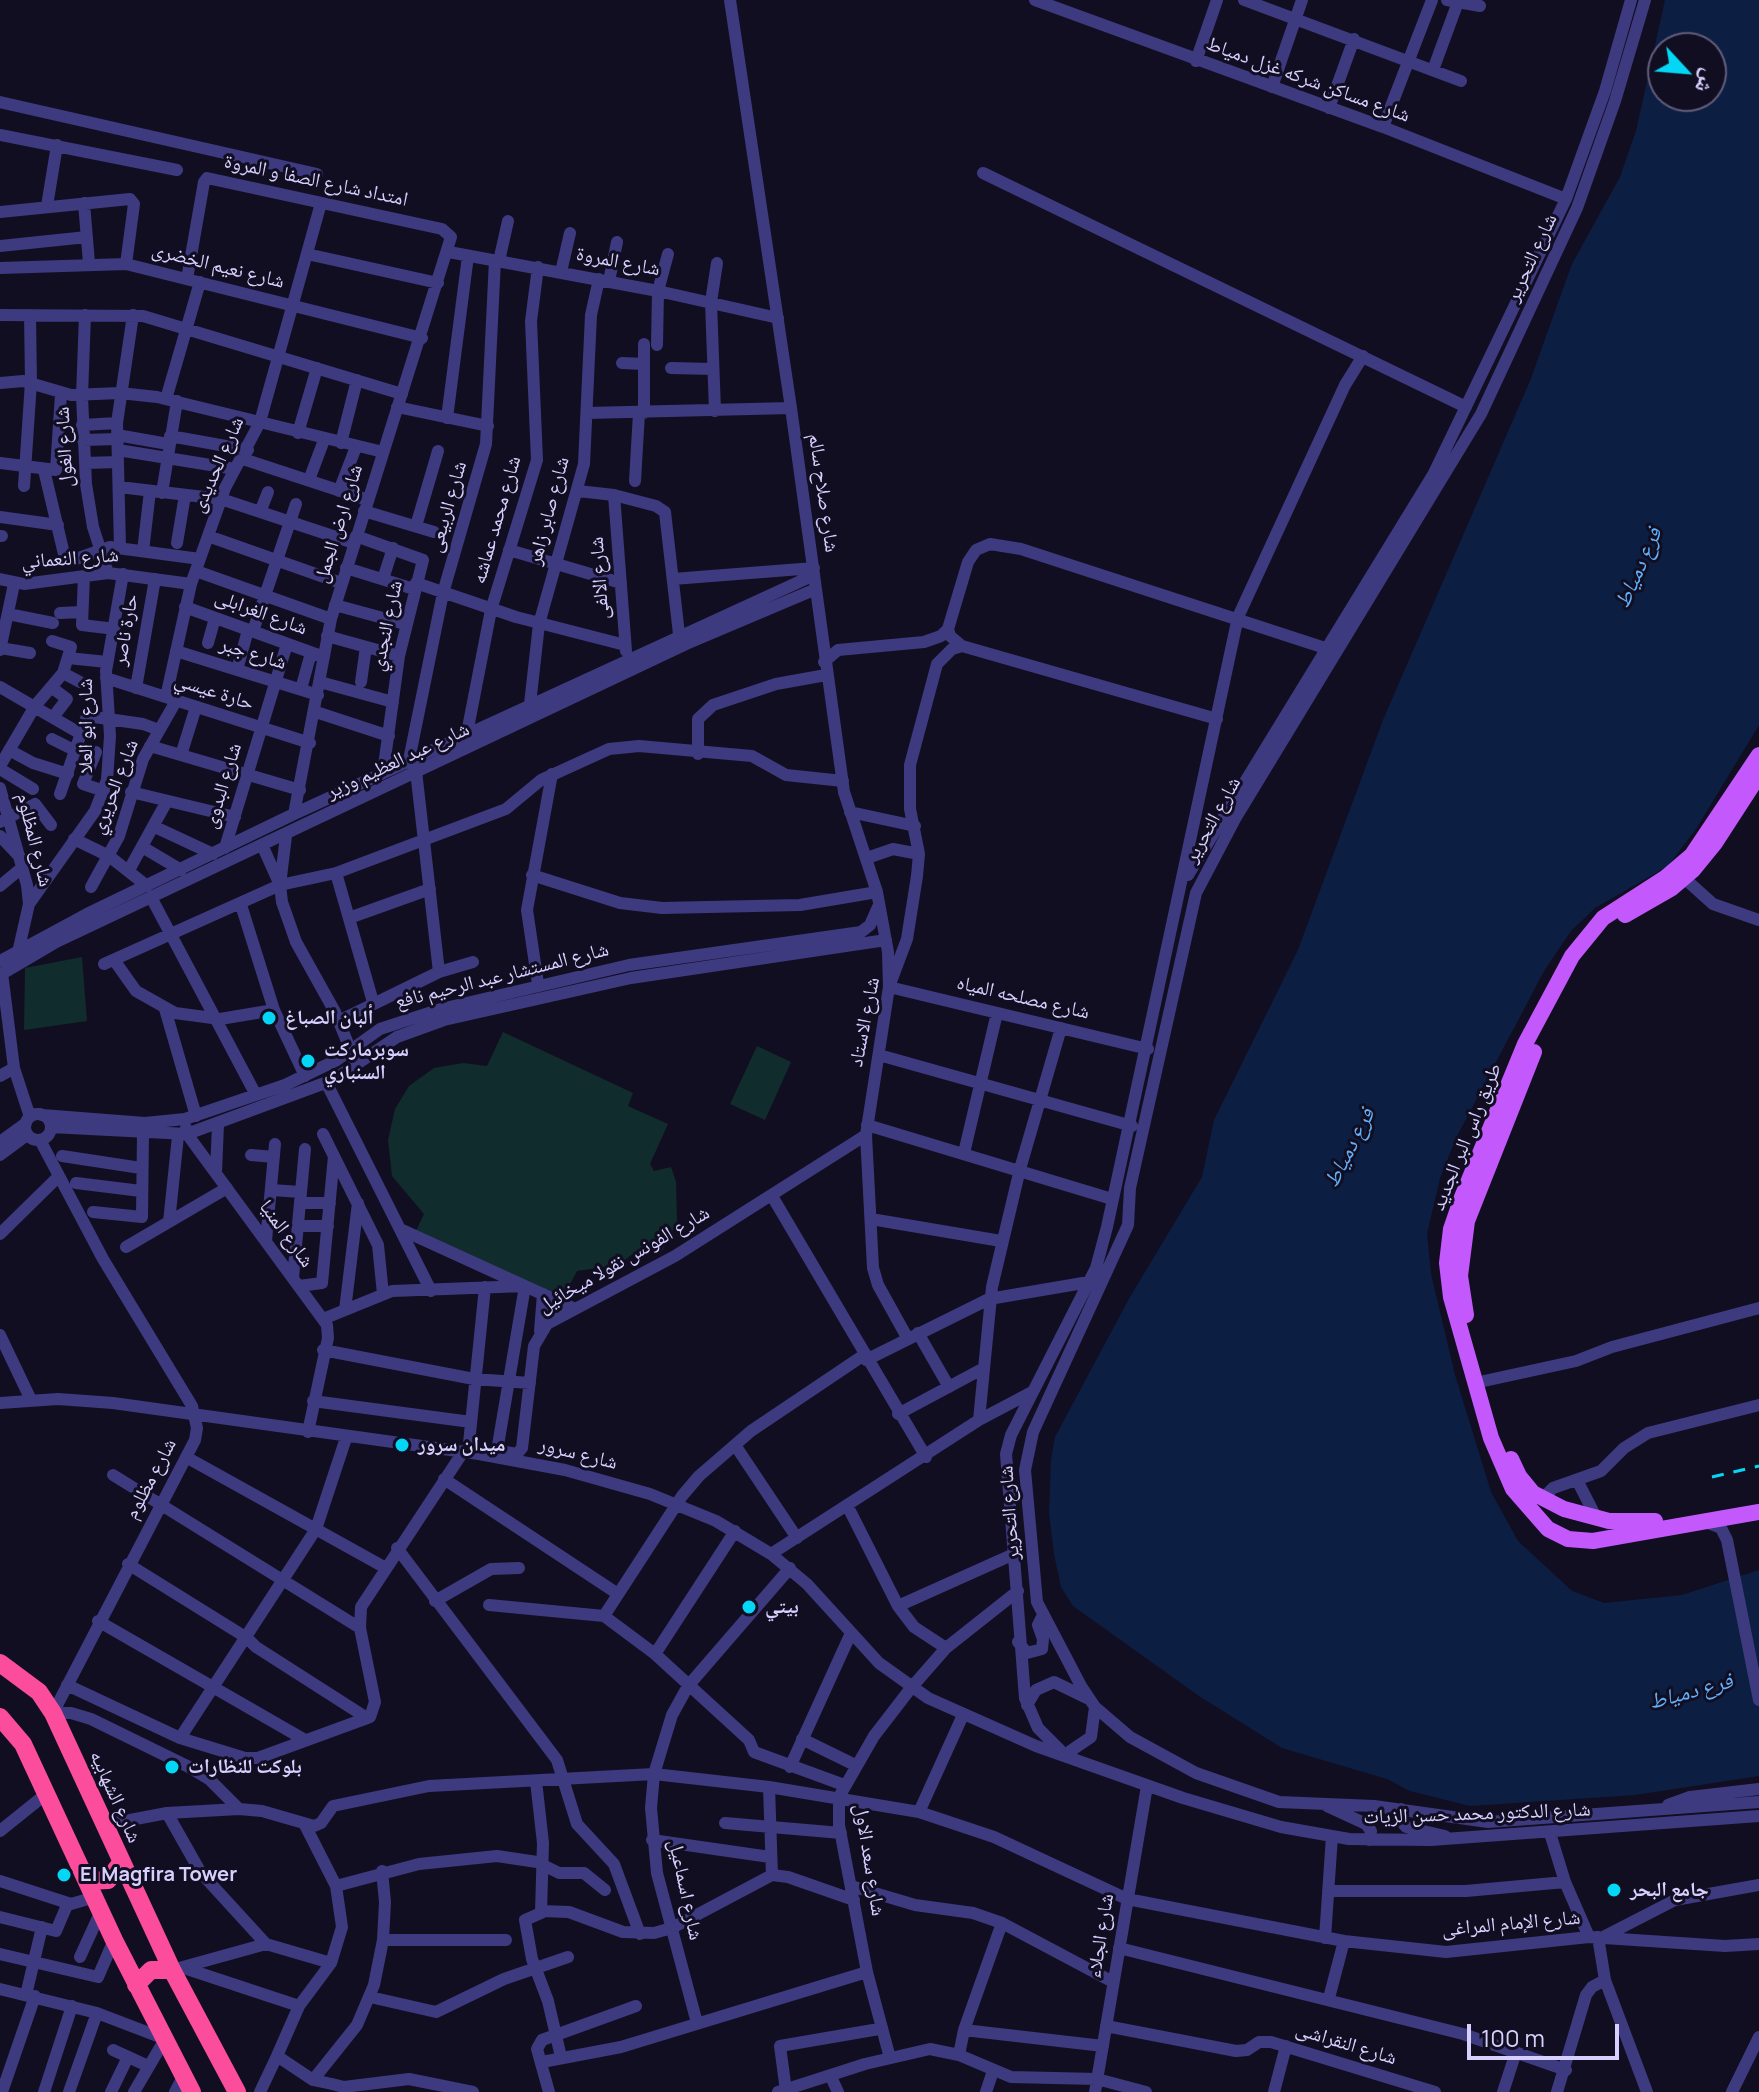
<!DOCTYPE html>
<html>
<head>
<meta charset="utf-8">
<style>
	body { margin:0 }
	#map { position:relative; width:1759px; height:2092px; overflow:hidden; background:#120e22; font-family:Manrope,"Noto Naskh Arabic",sans-serif }
	canvas { display:block }
	.north { position:absolute; left:1647px; top:32px; width:80px; height:80px; box-sizing:border-box; background:#120e22; border:2px solid #615c7a; border-radius:50%; rotate:116deg; font-size:22px; font-weight:700; line-height:32px; text-align:center; color:#d7d0fe }
	.north::after { content:''; display:block; margin:auto; width:28px; height:36px; background:#04d7f6; clip-path:polygon(50% 0,100% 100%,50% 72%,0 100%) }
	.scale { position:absolute; left:1467px; top:2024px; width:152px; height:36px; box-sizing:border-box; border:4px solid #d7d0fe; border-top:0; padding-left:10px; font-size:24px; line-height:28px; white-space:nowrap; color:#d7d0fe; -webkit-text-stroke:6px #120e22; paint-order:stroke }
</style>
</head>
<body>
<div id="map">
<canvas width="1759" height="2092"></canvas>
<div class="north">ش</div>
<div class="scale">100 m</div>
</div>
<script>
const context = document.querySelector('canvas').getContext('2d');
context.lineJoin = 'round';
function fill(path, color) { context.fillStyle = color; context.fill(path, 'evenodd'); }
const poly = rows => new Path2D(rows.map(r => 'M' + r).join(''));
function trace(path, color, width, dash) { context.strokeStyle = color; context.lineWidth = width; context.lineCap = dash ? 'butt' : 'round'; context.setLineDash(dash || []); context.stroke(path); }
function write(font, color, halo, rows, align = 'center') {
  context.font = font + ' Manrope,"Noto Naskh Arabic",sans-serif'; context.lineWidth = 6; context.setLineDash([]); context.textBaseline = 'middle'; context.strokeStyle = halo; context.fillStyle = color; for (const [text, x, y, turn = 0] of rows) {
    context.save(); context.translate(x, y); context.rotate((+turn || 0) * Math.PI / 180); context.textAlign = isNaN(turn) ? turn : align; if (halo) context.strokeText(text, 0, 0); context.fillText(text, 0, 0); context.restore();
  }
}
const green = poly([
	[82,957,87,1021,24,1030,25,968],
	[503,1032,633,1093,628,1106,668,1124,650,1164,654,1171,671,1167,676,1182,677,1222,660,1255,646,1244,618,1265,577,1271,563,1298,415,1233,424,1214,392,1176,388,1140,395,1109,409,1086,434,1068,463,1063,487,1066],
	[757,1046,791,1062,765,1120,730,1104]
]);
const water = poly([
	[1665,0,1759,0,1759,725,1696,829,1668,866,1595,908,1571,931,1544,971,1457,1136,1440,1178,1427,1234,1431,1274,1455,1375,1491,1492,1518,1541,1572,1591,1604,1603,1682,1595,1759,1570,1759,1776,1635,1795,1470,1806,1410,1791,1387,1779,1282,1748,1199,1696,1073,1606,1061,1587,1054,1554,1049,1513,1051,1460,1055,1437,1130,1297,1202,1177,1214,1120,1298,950,1383,720,1530,381,1572,264,1620,177,1636,131],
	[1663,48,1711,48,1711,96,1663,96]
]);
const minor = poly([
	[730,0,791,408,844,792,877,892,888,952,889,987,1148,1049],
	[1035,0,1383,127,1566,199],
	[1244,0,1461,81],
	[1447,0,1480,6],
	[1645,0,1615,101,1577,208,1481,414,1235,819,1196,893,1130,1188,1128,1225,1033,1432,1025,1470,1037,1602,1081,1686,1095,1707,1130,1737,1196,1773,1279,1802,1374,1806,1488,1822,1759,1802],
	[1196,61,1217,0],
	[1433,70,1458,2],
	[1272,87,1302,0],
	[0,102,317,174],
	[1329,108,1354,39],
	[1383,127,1432,0],
	[0,135,177,170],
	[983,173,1466,407],
	[84,203,89,263],
	[47,206,57,145],
	[0,212,130,199,134,204,126,264],
	[0,246,87,237],
	[449,252,658,291,778,318],
	[307,254,438,283],
	[499,261,508,221],
	[0,268,126,264,422,338],
	[561,272,570,233],
	[187,279,204,182,207,178,442,229,451,237,331,619,294,814],
	[609,281,617,242],
	[0,315,143,316,402,394],
	[85,315,82,396,86,484,93,527,108,573],
	[644,344,644,413],
	[657,345,658,291,668,254],
	[622,363,644,364],
	[671,368,713,369],
	[0,383,23,381,71,395,120,393,157,397,383,452],
	[166,399,200,282],
	[397,407,488,426],
	[715,411,711,302,717,263],
	[587,413,791,408],
	[447,418,468,256],
	[82,425,117,423],
	[298,433,317,368],
	[117,435,168,444],
	[170,436,248,450],
	[83,440,118,439],
	[341,443,357,380],
	[118,450,235,469],
	[243,459,368,500],
	[0,463,56,470,61,394],
	[85,463,118,462],
	[44,470,64,554,70,561,110,547,200,559],
	[309,480,324,440],
	[635,481,639,413],
	[24,486,31,382,30,315],
	[119,487,221,499,354,543],
	[339,491,356,447],
	[578,491,614,495,656,506,665,512,679,634],
	[162,493,177,401],
	[614,495,626,651],
	[364,511,434,532],
	[260,512,268,492],
	[0,517,58,525],
	[416,526,438,451],
	[0,536,2,536],
	[208,536,341,583],
	[356,536,423,560,399,656,383,773],
	[177,543,185,495],
	[120,548,117,423,133,315],
	[509,550,621,583],
	[143,551,150,491],
	[346,568,414,589],
	[196,571,331,619],
	[84,576,82,625,115,629],
	[0,579,24,584,108,573,191,584],
	[383,579,393,548],
	[673,579,814,568],
	[416,583,516,617,625,645],
	[335,605,405,624],
	[185,607,324,657],
	[60,613,82,612],
	[8,614,53,623],
	[948,629,950,636,962,646,1217,719],
	[253,631,296,504],
	[327,636,399,656],
	[208,643,215,618],
	[0,648,30,653],
	[0,650,14,584],
	[176,651,318,695],
	[68,658,107,662],
	[824,662,838,650,924,642,941,636,948,629,968,562,976,550,990,544,1021,549,1325,648],
	[237,670,248,630],
	[63,673,80,682],
	[106,678,310,743],
	[320,682,393,702],
	[361,682,366,647],
	[0,687,81,734],
	[51,687,67,699,54,716],
	[136,688,155,579],
	[301,689,311,653],
	[166,697,191,584,225,488,260,422,321,203],
	[530,704,539,624,584,464,591,315,599,279],
	[316,712,389,736],
	[467,733,491,610,537,460,531,321,538,267],
	[52,739,76,751],
	[150,746,300,790],
	[9,750,33,763,68,774],
	[96,752,83,784,104,791],
	[698,754,698,719,713,705,776,684,826,675],
	[181,755,196,707],
	[0,766,35,706,63,673,71,647,52,641],
	[0,769,33,789],
	[0,788,27,885,29,904,19,948],
	[131,792,235,817],
	[60,794,87,716,143,724,159,730],
	[850,812,915,826],
	[0,822,35,804,51,825],
	[155,827,213,854],
	[0,836,20,857],
	[286,836,280,885,282,902,296,942,335,1012,353,1056],
	[74,839,109,856,147,886],
	[263,847,280,885],
	[144,848,181,870],
	[225,848,287,644],
	[867,858,893,849,919,854],
	[129,870,167,801],
	[336,873,373,1002],
	[532,875,620,903,662,908,800,905,877,892],
	[1188,875,1433,475,1566,199,1605,91,1631,0],
	[1684,878,1713,904,1759,920],
	[0,886,24,866],
	[91,887,119,836,143,759,176,701],
	[152,899,256,1095],
	[29,904,95,811,107,780,110,736,106,671,123,574],
	[241,905,274,1010,305,1076],
	[349,918,430,889],
	[114,960,136,991,175,1013,220,1019,274,1010],
	[0,961,87,914,294,814,814,575],
	[104,964,280,885,336,873,506,809,541,780,609,749,639,746,752,756,786,775,843,781],
	[439,972,416,771,409,760,443,593,486,444,495,260],
	[2,973,14,1068,30,1117],
	[0,975,56,942,686,644,816,589],
	[538,984,527,910,552,774],
	[165,1009,196,1116],
	[345,1018,439,972,473,962],
	[879,1055,1132,1126],
	[0,1076,14,1068],
	[326,1082,431,1291],
	'25 1127a13 13 0 1 1 26 0a13 13 0 1 1-26 0Z',
	[42,1115,145,1123,185,1119,285,1085,337,1060,380,1029,441,1009,629,965,861,932,870,925,878,907],
	[867,1125,1112,1199],
	[51,1127,187,1134,333,1080,397,1037,444,1020,631,978,886,940],
	[186,1128,187,1134,327,1325,328,1338,308,1432],
	[323,1134,378,1245,383,1294],
	[40,1140,103,1259,192,1406,197,1428,195,1440,53,1713,71,1713,91,1719,189,1767,209,1779,239,1809],
	[0,1142,26,1123],
	[964,1153,997,1013],
	[0,1155,27,1135],
	[251,1155,274,1157],
	[62,1156,141,1168],
	[216,1173,218,1124],
	[76,1183,141,1191],
	[271,1190,301,1192],
	[772,1196,926,1457],
	[300,1203,330,1203],
	[93,1212,142,1217,143,1134],
	[871,1219,1001,1241],
	[169,1222,178,1136],
	[298,1226,328,1226],
	[400,1229,573,1308],
	[0,1234,57,1178],
	[266,1241,275,1144],
	[126,1247,227,1188],
	[293,1278,305,1149],
	[299,1286,322,1283,334,1156],
	[345,1310,358,1203],
	[323,1319,392,1291,525,1286,497,1451],
	[540,1331,543,1294],
	[918,1333,949,1387],
	[0,1335,31,1400],
	[908,1339,878,1285,873,1268,866,1135,889,987,907,939,917,876,919,854,910,809,910,765,937,664,952,649,962,646],
	[323,1350,474,1379,530,1383],
	[866,1360,989,1299,1089,1282],
	[1484,1381,1576,1361,1612,1347,1759,1308],
	[313,1401,471,1422],
	[0,1403,58,1399,113,1403,479,1454,565,1470,650,1494,716,1521,771,1554,807,1584,879,1663,928,1698,1036,1746,1183,1798,1281,1827,1349,1839,1431,1840,1759,1816],
	[898,1414,984,1368],
	[979,1420,992,1287,1020,1169,1061,1028],
	[735,1445,797,1538],
	[505,1452,517,1454,522,1448,534,1346,547,1324,675,1256,866,1135],
	[468,1453,485,1287],
	[186,1457,384,1567],
	[113,1475,360,1628],
	[444,1479,618,1594],
	[1577,1480,1597,1519],
	[1542,1499,1553,1488,1601,1471,1624,1448,1648,1433,1759,1405],
	[848,1507,898,1606,914,1627,946,1648],
	[1708,1523,1721,1528,1727,1540,1759,1700],
	[397,1548,557,1760,577,1824,614,1864,640,1934],
	[771,1554,979,1420,1032,1392],
	[128,1564,247,1638,256,1647,367,1718],
	[435,1601,491,1569,519,1568],
	[489,1605,604,1616,655,1654,749,1740,754,1752,844,1785],
	[898,1606,1014,1554],
	[604,1616,682,1496,699,1476,751,1431,864,1355],
	[98,1621,305,1740],
	[1018,1642,1027,1653,1042,1649,1043,1639,1038,1625,1043,1615],
	[655,1654,735,1531],
	[67,1685,180,1738,245,1758,258,1758,370,1717,375,1702,360,1628,361,1607,463,1452],
	[1027,1705,1036,1690,1054,1682,1087,1698],
	[180,1738,316,1529,346,1438],
	[802,1739,855,1765],
	[1060,1750,1038,1728,1025,1698,1006,1454,1011,1435,1096,1268,1107,1227,1238,617,1345,385,1363,356],
	[1066,1754,1091,1737,1095,1707],
	[790,1767,851,1633],
	[536,1781,543,1843,541,1913,525,1920,532,1959,548,2001,561,2057],
	[769,1787,772,1875],
	[1668,1805,1690,1797,1759,1789],
	[1327,1806,1366,1824,1371,1831,1369,1840],
	[1401,1809,1401,1821,1406,1827,1445,1836],
	[919,1812,963,1715],
	[167,1813,201,1873,266,1944],
	[725,1823,841,1833],
	[104,1825,167,1813,239,1809,262,1811,314,1826,321,1823,333,1806,429,1786,654,1774,769,1787,919,1812,994,1837,1127,1899,1344,1941,1446,1952,1589,1937,1725,1946,1759,1944],
	[0,1831,46,1794],
	[1550,1833,1565,1882,1589,1937],
	[652,1840,770,1857],
	[0,1881,71,1904,95,1897],
	[336,1886,419,1864,497,1856,537,1862,559,1873,584,1873,605,1890],
	[851,1886,915,1905,973,1913,1002,1923,1113,1982],
	[1328,1891,1466,1891,1565,1882],
	[541,1911,569,1912,623,1932,654,1933,672,1928,772,1875,788,1877,854,1900],
	[0,1917,56,1931,68,1903],
	[1598,1937,1605,1980,1647,2092],
	[1603,1937,1675,1900,1759,1885],
	[1325,1938,1332,1836],
	[383,1940,506,1940],
	[1119,1948,1463,2034,1566,2070],
	[0,1954,98,1977,114,1940],
	[80,1957,101,1911],
	[184,1968,299,2006],
	[172,1970,266,1944,331,1963],
	[0,1989,97,2013,165,2039,134,2092],
	[26,1995,42,1927],
	[370,1997,436,2012,504,1979,568,1957],
	[1329,1998,1344,1941],
	[697,2023,657,1873,651,1808,654,1774,672,1715,688,1686,790,1568],
	[1106,2026,1236,2051,1247,2050,1259,2042,1271,2042,1435,2092],
	[964,2030,1103,2046],
	[113,2050,148,2066],
	[959,2055,964,2030,1002,1923],
	[277,2056,299,2006,331,1963,342,1927,336,1886,305,1825],
	[890,2058,867,1972,839,1825,839,1797,874,1736,911,1688,946,1648,1018,1591],
	[542,2062,621,2047,867,1972],
	[831,2077,838,2092],
	[313,2080,357,2025,374,1985,383,1940,385,1902,382,1871],
	[786,2091,780,2046,879,2029],
	[2,2092,35,1996],
	[44,2092,72,2006],
	[69,2092,97,2013],
	[111,2092,128,2057],
	[175,2092,184,2075],
	[260,2092,277,2056,313,2080,332,2084,344,2087,409,2079,473,2092],
	[549,2092,537,2049,542,2040,636,2006],
	[778,2092,865,2064,930,2049,959,2055,1011,2077,1097,2079,1146,2092],
	[986,2092,993,2071],
	[1095,2092,1147,1786],
	[1274,2092,1286,2046],
	[1503,2092,1516,2052],
	[1557,2092,1586,1995,1592,1987,1605,1980],
	[1732,2092,1759,2037]
]);
const major = poly([
	[1759,755,1692,855,1665,878,1603,918,1572,956,1525,1044,1462,1197,1451,1229,1447,1263,1451,1297,1491,1438,1513,1489,1548,1529,1568,1539,1593,1541,1759,1512],
	[1625,915,1672,888,1693,870,1715,843,1759,775],
	[1466,1315,1460,1276,1467,1221,1534,1052],
	[1511,1459,1519,1476,1533,1493,1564,1509,1609,1521,1655,1521]
]);
const highway = poly([
	[0,1663,39,1692,53,1713,172,1970,237,2092],
	[0,1717,23,1744,114,1940,192,2092],
	[88,1881,108,1880,121,1863],
	[136,1985,151,1970,172,1970]
]);
const rail = poly([
	[1712,1477,1759,1466]
]);
const markers = [
	[269,1018,8,"#04d7f6"],
	[308,1061,8,"#04d7f6"],
	[402,1445,8,"#04d7f6"],
	[749,1607,8,"#04d7f6"],
	[172,1767,8,"#04d7f6"],
	[64,1875,8,"#04d7f6"],
	[1614,1890,8,"#04d7f6"]
];
const streetNames = [
	["شارع مساكن شركه غزل دمياط",1308,80,20],
	["امتداد شارع الصفا و المروة",316,181,12],
	["شارع التحرير",1532,258,-65],
	["شارع المروة",618,262,11],
	["شارع نعيم الخضرى",218,266,14],
	["شارع الغول",65,447,-93],
	["شارع الحديدى",218,465,-66],
	["شارع صلاح سالم",823,493,82],
	["شارع الربيعى",448,507,-74],
	["شارع صابر زاهر",549,511,-75],
	["شارع محمد عماشه",497,520,-74],
	["شارع ارض الجمل",339,524,-73],
	["شارع النعماني",70,559,-4],
	["شارع الالفى",600,578,-94],
	["شارع الغرابلى",261,613,20],
	["شارع النجدي",387,626,-78],
	["حارة ناصر",126,630,-80],
	["شارع جبر",253,654,17],
	["حارة عيسي",214,692,18],
	["شارع ابو العلا",86,726,-90],
	["شارع عبد العظيم وزير",398,761,-25],
	["شارع البدوى",223,786,-73],
	["شارع الحريري",115,787,-69],
	["شارع التحرير",1213,820,-61],
	["شارع المظلوم",34,840,76],
	["شارع المستشار عبد الرحيم نافع",502,976,-14],
	["شارع مصلحه المياه",1023,998,13],
	["شارع الاستاد",865,1022,-79],
	["طريق راس البر الجديد",1467,1137,-68],
	["شارع المنيا",286,1234,54],
	["شارع الفونس نقولا ميخائيل",624,1260,-30],
	["شارع سرور",578,1454,14],
	["شارع مظلوم",151,1479,-62],
	["شارع التحرير",1010,1513,-94],
	["شارع الشهابيه",115,1797,66],
	["شارع الدكتور محمد حسن الزيات",1477,1814,-2],
	["شارع سعد الاول",869,1860,81],
	["شارع اسماعيل",685,1890,78],
	["شارع الإمام المراغى",1511,1924,-5],
	["شارع الجلاء",1101,1936,-81],
	["شارع النقراشى",1346,2044,17]
];
const poiNames = [
	["ألبان الصباغ",285,1018],
	["سوبرماركت",324,1050],
	["السنباري",324,1073],
	["ميدان سرور",418,1445],
	["بيتي",765,1607],
	["بلوكت للنظارات",188,1767],
	["El Magfira Tower",80,1875],
	["جامع البحر",1630,1890]
];
const waterNames = [
	["فرع دمياط",1639,568,-66],
	["فرع دمياط",1350,1148,-63],
	["فرع دمياط",1691,1692,-15]
];
fill(green, '#112c2c');
fill(water, '#0c1f43');
trace(minor, '#3e3a80', 12);
trace(major, '#c359fc', 16);
trace(highway, '#fc4d9c', 18);
trace(rail, '#04d7f6', 3, [12, 10]);
for (const [x, y, r, color] of markers) { const dot = new Path2D(); dot.arc(x, y, r, 0, 2 * Math.PI); context.fillStyle = color; context.fill(dot); trace(dot, '#120e22', 3); }
write('20px', '#d7d0fe', '#120e22', streetNames);
write('bold 20px', '#d7d0fe', '#120e22', poiNames, 'left');
write('italic 22px', '#60b0fc', '#120e22', waterNames);
</script>
</body>
</html>
